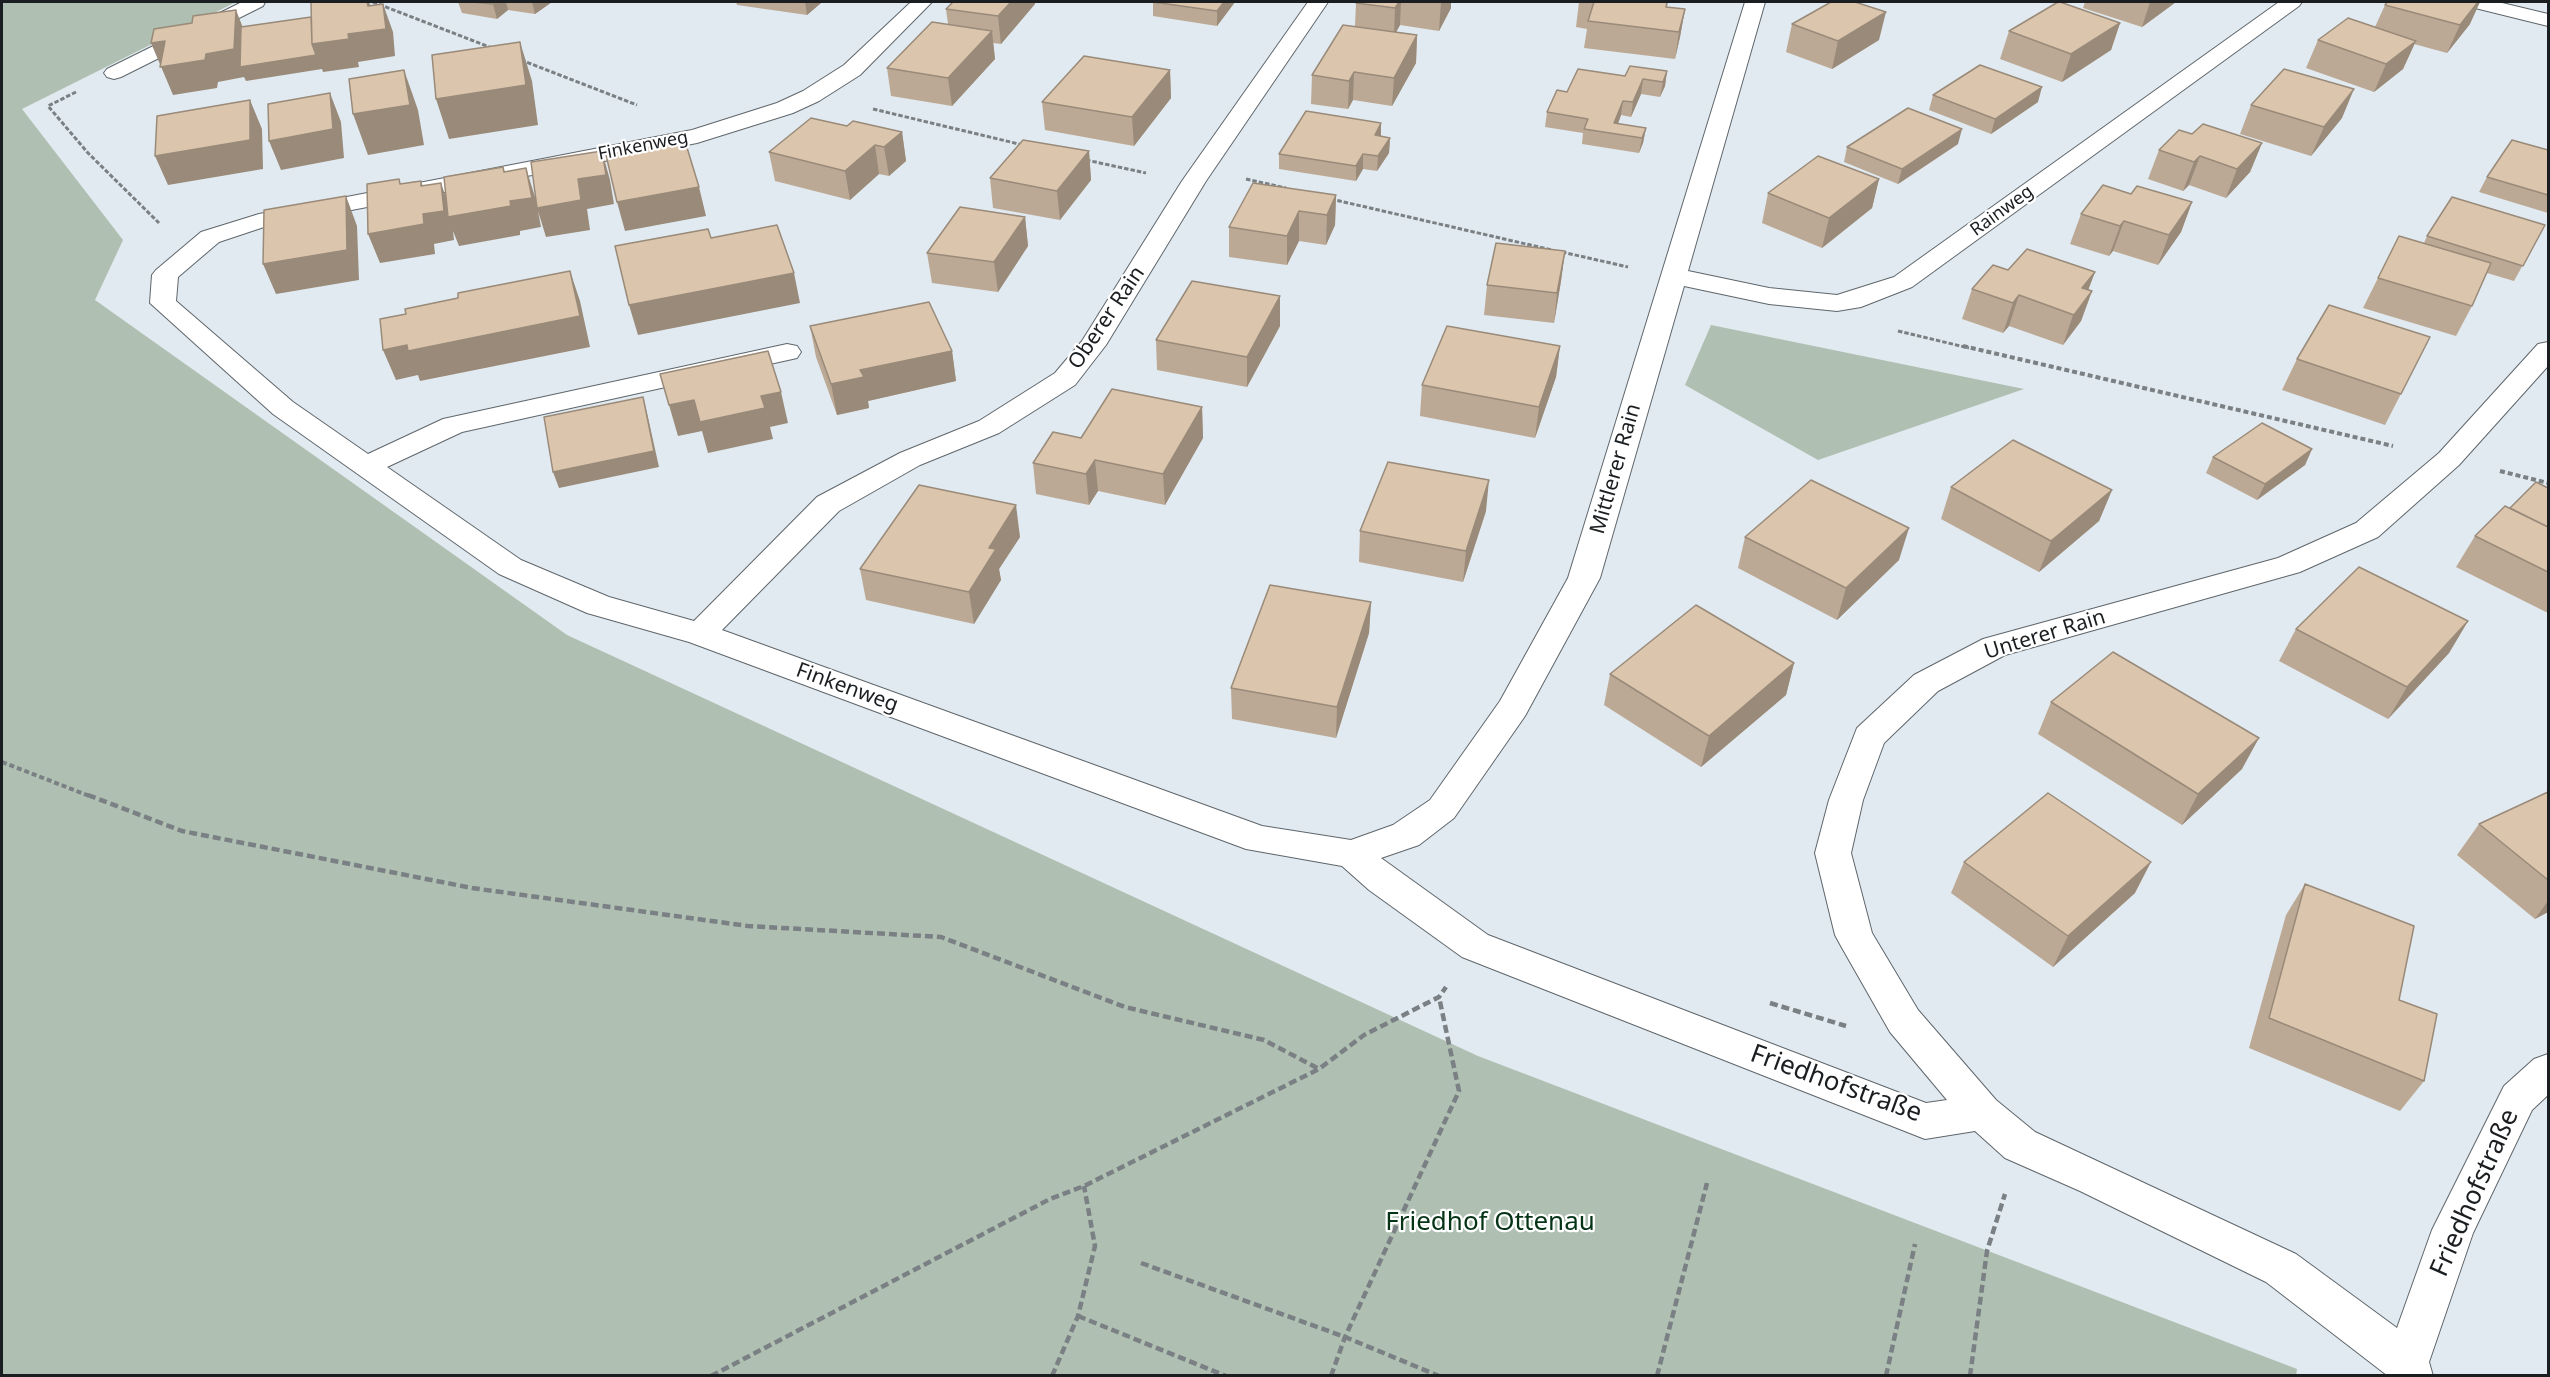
<!DOCTYPE html>
<html>
<head>
<meta charset="utf-8">
<style>
	body { margin:0 }
	#map { position:relative; width:2550px; height:1377px; overflow:hidden; background:#e1eaf0; font-family:"Noto Sans",sans-serif }
	canvas { display:block }
	.frame { position:absolute; inset:0; border:3px solid #1b1e20; pointer-events:none }
</style>
</head>
<body>
<div id="map">
<canvas width="2550" height="1377"></canvas>
<div class="frame"></div>
</div>
<script>
const context = document.querySelector('canvas').getContext('2d');
context.lineJoin = 'round';
function fill(path, color) { context.fillStyle = color; context.fill(path, 'evenodd'); }
const poly = rows => new Path2D(rows.map(r => 'M' + r).join(''));
function trace(path, color, width, dash) { context.strokeStyle = color; context.lineWidth = width; context.lineCap = dash ? 'butt' : 'round'; context.setLineDash(dash || []); context.stroke(path); }
function write(font, color, halo, rows, align = 'center') {
  context.font = font + ' "Noto Sans",sans-serif'; context.lineWidth = 4.5; context.setLineDash([]); context.textBaseline = 'middle'; context.strokeStyle = halo; context.fillStyle = color; for (const [text, x, y, turn = 0] of rows) {
    context.save(); context.translate(x, y); context.rotate((+turn || 0) * Math.PI / 180); context.textAlign = isNaN(turn) ? turn : align; if (halo) context.strokeText(text, 0, 0); context.fillText(text, 0, 0); context.restore();
  }
}
const green = poly([
	[2,2,236,2,22,109,123,240,95,300,567,635,1478,1056,2297,1369,2296,1376,2,1376],
	[1711,325,2024,389,1818,460,1685,385]
]);
const pathFar2 = poly([
	[373,2,492,48],
	[521,60,637,105],
	[76,92,48,106,88,153,159,223],
	[873,109,1023,145],
	[1086,160,1146,173],
	[1246,179,1286,188],
	[1331,199,1552,250],
	[1562,252,1628,267],
	[1898,331,1969,348]
]);
const pathFar1 = poly([
	[1963,346,2393,446],
	[2500,471,2548,483],
	[2,762,92,797]
]);
const path = poly([
	[88,795,182,831,472,888,748,926,941,937,1125,1007,1264,1040,1319,1069],
	[1770,1003,1846,1026],
	[1141,1263,1345,1337,1439,1376],
	[1078,1316,1226,1376],
	[711,1376,1050,1199,1084,1186,1319,1069,1364,1035,1439,997,1446,987],
	[1052,1376,1078,1316,1095,1246,1084,1186],
	[1331,1376,1345,1337,1459,1091,1439,997],
	[1657,1376,1707,1183],
	[1886,1376,1915,1244],
	[1970,1376,1987,1251,2005,1194]
]);
const service = poly([
	[242,2,265,2,263,6,121,77,114,79,107,77,104,73,107,69,242,2]
]);
const minor = poly([
	[911,2,932,2,860,75,819,101,793,113,697,143,264,227,219,242,178,277,176,301,293,402,368,454,443,419,787,344,797,346,801,352,797,358,462,432,387,467,521,560,609,597,694,621,817,497,900,453,979,421,1055,373,1082,341,1182,181,1308,2,1328,2,1206,181,1106,345,1075,385,999,433,920,465,839,511,722,630,1262,826,1351,840,1393,825,1430,800,1500,701,1568,578,1745,2,1765,2,1688,271,1769,288,1837,295,1894,277,2279,2,2302,2,2299,6,1912,287,1861,307,1837,311,1769,304,1684,286,1600,578,1525,716,1454,818,1419,845,1381,858,1488,935,1926,1103,1947,1100,1890,1032,1841,946,1835,935,1815,853,1829,800,1857,728,1914,675,1983,639,2278,558,2356,523,2439,453,2538,344,2548,342,2548,366,2459,465,2378,537,2300,572,2005,655,1938,691,1884,743,1863,800,1851,853,1872,933,1918,1010,1996,1100,2035,1132,2296,1254,2397,1328,2432,1230,2504,1086,2534,1059,2548,1054,2548,1095,2532,1110,2473,1233,2429,1362,2433,1376,2388,1376,2266,1282,2080,1191,2005,1158,1975,1131,1925,1139,1462,957,1369,890,1342,866,1246,849,689,642,587,613,499,574,273,414,150,303,152,275,156,270,201,232,259,214,692,130,777,103,803,91,844,65,911,2],
	[2464,2,2498,2,2548,14,2548,26,2467,6,2464,2]
]);
const wall = poly([
	[458,2,552,2,535,14,508,10,497,19,462,13],
	[736,2,821,2,821,3,807,15,737,5],
	[1153,2,1235,2,1217,26,1153,16],
	[1357,2,1451,2,1451,8,1439,31,1400,25,1396,32,1417,35,1416,63,1392,106,1353,100,1348,109,1311,104,1312,75,1355,26,1356,3],
	[1579,2,1668,2,1667,7,1685,9,1680,37,1675,59,1584,48,1587,29,1576,27],
	[2085,2,2176,2,2142,27,2083,8],
	[1035,4,1001,44,993,43,995,59,952,106,891,96,887,68,948,24,946,9],
	[2385,5,2470,24,2447,53,2414,44,2403,69,2374,92,2306,68,2318,40,2375,27],
	[2120,23,2111,50,2062,82,2000,59,2009,31],
	[1792,24,1879,40,1832,69,1786,52],
	[1170,70,1171,98,1134,146,1045,130,1042,102],
	[1667,71,1665,86,1660,97,1641,94,1631,117,1621,115,1618,124,1646,128,1643,143,1639,153,1582,144,1583,133,1545,127,1547,112,1567,92,1625,76],
	[1933,95,2038,102,1991,134,1929,110],
	[2251,105,2342,118,2311,156,2240,134],
	[902,132,906,161,889,176,879,174,850,200,775,181,769,152],
	[2192,134,2262,143,2250,172,2226,198,2189,185,2183,191,2148,179,2159,150],
	[1381,136,1390,138,1389,153,1377,171,1363,169,1356,181,1279,169,1279,154],
	[1958,144,1898,184,1844,162,1847,147],
	[2548,150,2548,213,2479,192,2487,177],
	[1089,151,1091,180,1060,220,993,208,990,178],
	[1879,179,1872,208,1822,248,1762,223,1768,193],
	[2131,194,2192,202,2181,232,2158,265,2113,251,2109,256,2070,244,2081,214],
	[1336,195,1335,225,1326,245,1299,241,1287,265,1229,257,1229,227],
	[1025,217,1028,246,998,292,932,283,927,253],
	[2545,225,2514,281,2487,273,2472,306,2456,336,2363,308,2378,278,2424,243,2427,236],
	[1565,251,1561,281,1554,323,1484,315,1487,285],
	[2008,270,2095,272,2088,290,2092,291,2081,321,2063,345,2009,326,2003,333,1962,319,1972,289],
	[810,326,952,351,956,381,868,401,869,408,837,415,816,357],
	[1280,326,1247,387,1157,370,1156,340],
	[2430,337,2385,425,2282,390,2297,359],
	[1560,346,1556,377,1535,438,1420,416,1422,385],
	[1202,407,1203,438,1165,505,1098,491,1089,505,1036,494,1033,463,1081,438],
	[2312,449,2305,465,2257,500,2206,473,2213,457],
	[1951,487,2112,490,2099,521,2039,572,1941,519],
	[2548,488,2548,613,2456,567,2475,536,2510,508],
	[1486,511,1463,582,1359,562,1360,531],
	[1020,537,999,569,1001,580,974,624,866,600,860,569],
	[1745,537,1899,560,1837,620,1738,568],
	[1371,602,1369,633,1336,738,1232,719,1231,688],
	[2468,621,2449,653,2388,719,2279,661,2296,629],
	[1794,663,1786,695,1701,767,1604,705,1610,674],
	[2051,702,2242,769,2182,825,2038,734],
	[2548,792,2548,912,2535,919,2457,855,2479,824],
	[1964,862,2135,893,2053,967,1951,893],
	[2305,884,2399,1000,2424,1081,2400,1111,2249,1048,2286,915]
]);
const shadedWall = poly([
	[367,2,369,2,376,21,383,4,393,32,395,56,358,62,359,67,323,72,322,69,246,81,244,77,218,82,217,88,173,95,151,43,165,41,206,54,236,10,247,38,312,44,368,6],
	[497,2,506,2,508,10,497,19,493,4],
	[532,2,552,2,535,14],
	[805,2,821,2,821,3,807,15],
	[1011,2,1035,2,1035,4,1001,44,998,16],
	[1224,2,1235,2,1217,26,1217,11],
	[1399,2,1401,2,1400,25,1394,36,1395,8],
	[1441,2,1451,2,1451,8,1439,31],
	[2150,2,2176,2,2142,27],
	[2478,2,2480,2,2470,24,2447,53,2460,25],
	[1685,9,1680,37,1675,59,1679,32],
	[1886,12,1879,40,1832,69,1838,41],
	[2120,23,2111,50,2062,82,2071,54],
	[992,31,995,59,952,106,948,78],
	[1417,35,1416,63,1392,106,1394,78],
	[2416,41,2403,69,2374,92,2386,64],
	[520,42,532,81,538,125,449,139,436,99],
	[404,70,418,110,424,145,368,155,353,114],
	[1170,70,1171,98,1134,146,1132,117],
	[1667,71,1665,86,1660,97,1663,82],
	[1354,72,1353,100,1348,109,1349,81],
	[1643,79,1641,94,1631,117,1633,102],
	[2042,87,2038,102,1991,134,1995,119],
	[2354,89,2342,118,2311,156,2324,127],
	[330,93,341,122,344,158,281,170,269,141],
	[250,100,262,129,263,169,168,185,155,156],
	[1623,101,1621,115,1614,134,1614,123],
	[1381,123,1381,138,1375,135],
	[1646,128,1643,143,1639,153,1642,138],
	[1962,129,1958,144,1898,184,1902,169],
	[902,132,906,161,889,176,884,147],
	[1390,138,1389,153,1377,171,1378,156],
	[2262,143,2250,172,2226,198,2237,169],
	[875,145,879,174,850,200,845,171],
	[602,151,610,180,614,204,587,209,590,230,546,237,538,211,541,227,520,231,520,235,459,246,453,231,454,240,434,244,435,254,380,263,368,234,421,186,421,181,432,210,441,183,451,212,504,172,503,167,513,196,526,168,535,197,578,179],
	[1089,151,1091,180,1060,220,1057,191],
	[1363,154,1363,169,1356,181,1356,166],
	[2200,156,2189,185,2183,191,2194,162],
	[1879,179,1872,208,1822,248,1829,218],
	[699,187,706,216,625,231,617,202],
	[1336,195,1335,225,1326,245,1327,215],
	[346,196,357,226,359,280,276,294,263,264],
	[2192,202,2181,232,2158,265,2169,235],
	[1299,211,1299,241,1287,265,1287,236],
	[1025,217,1028,246,998,292,994,262],
	[2124,221,2113,251,2109,256,2120,226],
	[1565,251,1561,281,1554,323,1557,293],
	[570,271,580,301,590,347,420,381,418,375,396,380,383,350],
	[2095,272,2084,301,2092,291,2081,321,2063,345,2082,288],
	[794,273,800,303,638,335,629,305],
	[2019,295,2009,326,2003,333,2013,303],
	[1280,296,1280,326,1247,387,1247,357],
	[1560,346,1556,377,1535,438,1539,407],
	[952,351,956,381,868,401,869,408,837,415,831,384,860,370],
	[781,392,788,423,770,427,773,439,708,453,702,431,678,436,669,405,694,400,761,396],
	[643,397,647,413,659,467,559,488,553,472],
	[1202,407,1203,438,1165,505,1163,474],
	[2312,449,2305,465,2257,500,2265,484],
	[1095,460,1098,491,1089,505,1086,474],
	[1489,480,1486,511,1463,582,1466,551],
	[2112,490,2099,521,2039,572,2051,541],
	[1016,505,1020,537,999,569,1001,580,974,624,969,592,989,548],
	[1909,528,1899,560,1837,620,1846,588],
	[1371,602,1369,633,1336,738,1337,707],
	[2468,621,2449,653,2388,719,2407,687],
	[1794,663,1786,695,1701,767,1709,736],
	[2259,738,2242,769,2182,825,2198,794],
	[2151,862,2135,893,2053,967,2068,936],
	[2548,901,2548,912,2535,919]
]);
const building = poly([
	[311,2,367,2,368,6,383,4,386,29,348,34,349,39,312,44,311,2],
	[473,2,497,2,493,4,473,2],
	[953,2,1011,2,998,16,946,9,953,2],
	[1153,2,1224,2,1217,11,1153,2],
	[1357,2,1399,2,1395,8,1356,3,1357,2],
	[1591,2,1667,2,1666,7,1685,9,1679,32,1588,21,1594,2,1591,2],
	[1831,2,1855,2,1886,12,1838,41,1792,24,1831,2],
	[2058,2,2060,2,2120,23,2071,54,2009,31,2058,2],
	[2387,2,2478,2,2460,25,2385,5,2387,2],
	[236,10,234,49,206,54,205,60,160,67,165,41,151,43,154,29,192,23,193,16,236,10],
	[311,17,312,44,316,55,240,67,241,27,311,17],
	[2348,18,2416,41,2386,64,2318,40,2348,18],
	[932,22,992,31,948,78,887,68,932,22],
	[1343,25,1417,35,1394,78,1354,72,1349,81,1312,75,1343,25],
	[520,42,526,85,436,99,432,55,520,42],
	[1084,56,1170,70,1132,117,1042,102,1084,56],
	[1980,65,2042,87,1995,119,1933,95,1980,65],
	[1630,66,1667,71,1663,82,1643,79,1633,102,1623,101,1614,123,1646,128,1642,138,1584,129,1588,119,1547,112,1557,90,1567,92,1578,69,1625,76,1630,66],
	[2284,69,2354,89,2324,127,2251,105,2284,69],
	[404,70,410,105,353,114,349,79,404,70],
	[330,93,333,129,269,141,268,104,330,93],
	[250,100,250,140,155,156,157,116,250,100],
	[1908,108,1962,129,1902,169,1847,147,1908,108],
	[1306,111,1381,123,1375,135,1390,138,1378,156,1363,154,1356,166,1279,154,1306,111],
	[811,118,847,126,853,121,902,132,884,147,875,145,845,171,769,152,811,118],
	[2203,124,2262,143,2237,169,2200,156,2194,162,2159,150,2179,130,2192,134,2203,124],
	[1023,140,1089,151,1057,191,990,178,1023,140],
	[2512,140,2548,150,2548,195,2487,177,2512,140],
	[685,141,699,187,617,202,606,155,685,141],
	[602,151,606,175,578,179,581,200,537,208,531,162,602,151],
	[1818,156,1879,179,1829,218,1768,193,1818,156],
	[503,167,504,172,526,168,532,198,510,201,511,206,448,217,444,177,503,167],
	[399,179,400,184,421,181,421,186,441,183,444,211,423,214,424,224,368,234,367,184,399,179],
	[1253,183,1336,195,1327,215,1299,211,1287,236,1229,227,1253,183],
	[2103,185,2131,194,2137,186,2192,202,2169,235,2124,221,2120,226,2081,214,2103,185],
	[346,196,347,250,263,264,264,210,346,196],
	[2452,197,2545,225,2523,266,2427,236,2452,197],
	[960,207,1025,217,994,262,927,253,960,207],
	[777,225,794,273,629,305,615,246,708,229,711,238,777,225],
	[2399,236,2491,263,2472,306,2378,278,2399,236],
	[1496,243,1565,251,1557,293,1487,285,1496,243],
	[2027,249,2095,272,2082,288,2092,291,2074,315,2019,295,2013,303,1972,289,1993,265,2008,270,2027,249],
	[570,271,580,316,408,351,407,345,383,350,380,319,406,314,405,309,458,298,458,293,570,271],
	[1192,281,1280,296,1247,357,1156,340,1192,281],
	[929,302,952,351,860,370,864,377,831,384,810,326,929,302],
	[2329,305,2430,337,2401,394,2297,359,2329,305],
	[1447,326,1560,346,1539,407,1422,385,1447,326],
	[768,351,781,392,761,396,765,408,700,422,694,400,669,405,660,374,768,351],
	[1112,389,1202,407,1163,474,1095,460,1086,474,1033,463,1053,432,1081,438,1112,389],
	[643,397,654,451,553,472,544,417,643,397],
	[2262,423,2312,449,2265,484,2213,457,2262,423],
	[2013,440,2112,490,2051,541,1951,487,2013,440],
	[1388,462,1489,480,1466,551,1360,531,1388,462],
	[1811,480,1909,528,1846,588,1745,537,1811,480],
	[2536,482,2548,488,2548,527,2510,508,2536,482],
	[919,485,1016,505,989,548,996,549,969,592,860,569,919,485],
	[2505,506,2548,527,2548,572,2475,536,2505,506],
	[2359,567,2468,621,2407,687,2296,629,2359,567],
	[1270,585,1371,602,1337,707,1231,688,1270,585],
	[1696,605,1794,663,1709,736,1610,674,1696,605],
	[2113,652,2259,738,2198,794,2051,702,2113,652],
	[2548,792,2548,880,2479,824,2548,792],
	[2048,793,2151,862,2068,936,1964,862,2048,793],
	[2305,884,2414,926,2399,1000,2437,1014,2424,1081,2269,1018,2305,884]
]);
const farStreetnames = [
	["Finkenweg",643,146,-11],
	["Rainweg",2002,211,-36]
];
const streetNames = [
	["Oberer Rain",1107,318,-56],
	["Mittlerer Rain",1616,469,-74],
	["Unterer Rain",2045,635,-17],
	["Finkenweg",847,688,20]
];
const nearStreetnames = [
	["Friedhofstraße",1836,1084,20],
	["Friedhofstraße",2475,1193,-66]
];
const nearParknames = [
	["Friedhof Ottenau",1490,1223]
];
fill(green, '#afbfb1');
trace(service, '#5f666b', 2);
trace(minor, '#5f666b', 2);
trace(pathFar2, '#7a8084', 3, [4.5, 2]);
trace(pathFar1, '#7a8084', 4, [5, 3]);
trace(path, '#7a8084', 4.5, [8, 4]);
fill(service, '#fff');
fill(minor, '#fff');
fill(wall, '#bca995');
fill(shadedWall, '#998a79');
fill(building, '#dbc5ad');
trace(building, '#998a79', 1.5);
write('18px', '#1b1e20', '#fff', farStreetnames);
write('21px', '#1b1e20', '#fff', streetNames);
write('26px', '#1b1e20', '#fff', nearStreetnames);
write('26px', '#053315', '#fff', nearParknames);
</script>
</body>
</html>
